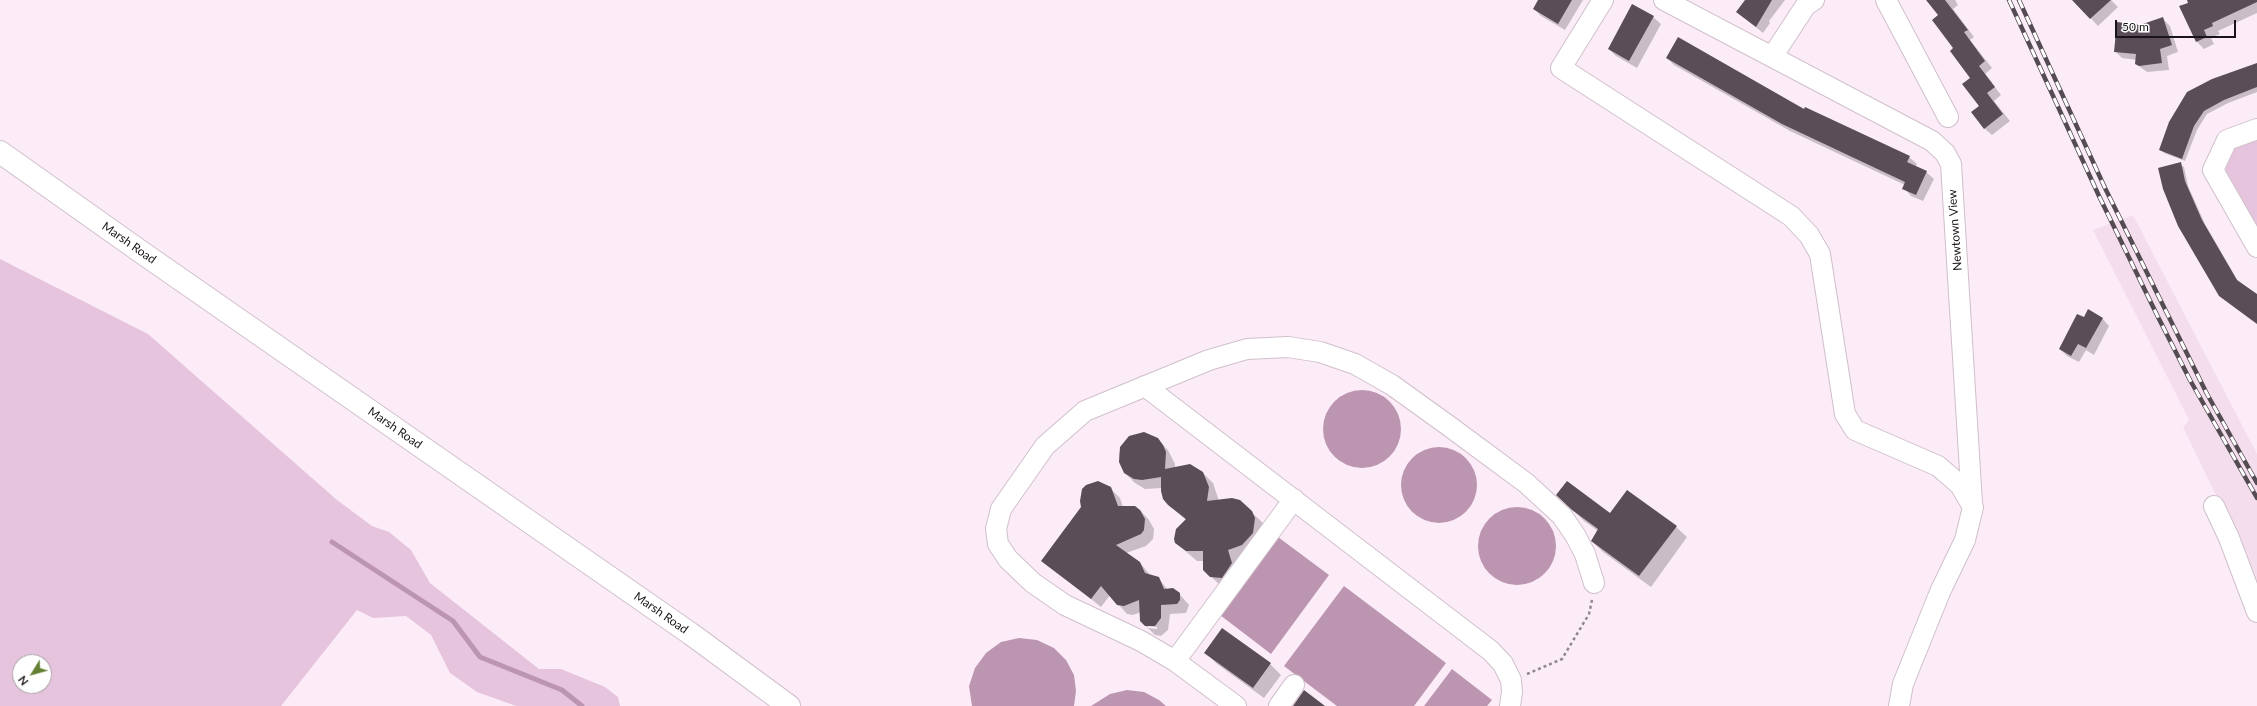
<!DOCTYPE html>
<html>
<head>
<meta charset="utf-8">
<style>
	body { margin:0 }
	#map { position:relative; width:2257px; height:706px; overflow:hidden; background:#fcecf8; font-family:Lato,sans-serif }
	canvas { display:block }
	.north { position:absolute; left:12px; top:654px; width:40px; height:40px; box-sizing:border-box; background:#fff; border:1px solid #a3a1a2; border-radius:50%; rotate:233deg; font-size:11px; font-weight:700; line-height:16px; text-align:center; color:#191417 }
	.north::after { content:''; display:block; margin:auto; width:14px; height:18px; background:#647f33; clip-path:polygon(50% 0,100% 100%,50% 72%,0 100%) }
	.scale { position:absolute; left:2115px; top:20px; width:121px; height:18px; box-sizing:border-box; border:2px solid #191417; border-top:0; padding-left:5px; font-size:12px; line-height:14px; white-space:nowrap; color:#191417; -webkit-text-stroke:3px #fff; paint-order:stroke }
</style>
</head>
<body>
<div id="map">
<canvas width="2257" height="706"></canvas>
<div class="north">N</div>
<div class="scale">50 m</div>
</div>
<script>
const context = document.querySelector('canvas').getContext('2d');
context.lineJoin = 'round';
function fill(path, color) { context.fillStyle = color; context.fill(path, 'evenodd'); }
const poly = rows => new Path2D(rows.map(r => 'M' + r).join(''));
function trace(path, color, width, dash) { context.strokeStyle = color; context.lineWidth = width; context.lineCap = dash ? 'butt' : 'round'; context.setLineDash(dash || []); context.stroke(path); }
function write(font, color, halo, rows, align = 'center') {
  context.font = font + ' Lato,sans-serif'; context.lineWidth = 4; context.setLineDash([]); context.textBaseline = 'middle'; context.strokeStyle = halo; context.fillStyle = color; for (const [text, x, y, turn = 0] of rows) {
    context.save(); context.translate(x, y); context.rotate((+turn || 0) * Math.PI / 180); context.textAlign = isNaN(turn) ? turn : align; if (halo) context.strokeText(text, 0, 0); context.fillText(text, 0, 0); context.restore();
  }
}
const built = poly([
	[2133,215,2257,454,2257,592,2235,535,2183,427,2189,420,2093,230]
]);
const green = poly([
	[2257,135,2257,235,2226,176,2226,164,2232,148],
	[0,259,148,334,337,500,372,526,389,532,411,550,430,583,539,669,561,669,605,687,618,697,620,706,516,706,477,692,450,673,431,635,406,616,373,618,357,610,281,706,0,706],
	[20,662,44,662,44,686,20,686]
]);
const water = poly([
	'1323 429a39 39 0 1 1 78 0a39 39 0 1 1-78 0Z',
	'1401 485a38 38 0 1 1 76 0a38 38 0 1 1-76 0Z',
	'1478 546a39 39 0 1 1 78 0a39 39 0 1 1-78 0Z',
	[1278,537,1329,575,1271,654,1220,615],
	[1344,586,1446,663,1414,706,1337,706,1284,666],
	[1019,638,1037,640,1054,648,1066,660,1074,675,1076,691,1074,706,972,706,969,686,975,668,986,653,1001,642],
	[1452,669,1492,700,1487,706,1424,706],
	[1127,690,1144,692,1159,700,1166,706,1091,706,1110,694]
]);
const shadow = poly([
	[1539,0,1583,0,1565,30,1541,16,1534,9],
	[1747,0,1785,0,1769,21,1770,23,1763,33,1737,12],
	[1927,0,1955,0,1958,5,1953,9,1974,37,1970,40,1992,68,1985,74,2001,95,1994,101,2010,121,1992,135,1984,128,1972,78,1939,15],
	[2074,0,2111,0,2118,7,2098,26],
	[2188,0,2257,0,2257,13,2218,31,2220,34,2211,38,2214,44,2204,49,2196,41],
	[1653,17,1661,24,1637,68,1616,56,1609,49],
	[2162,18,2170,26,2178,52,2167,56,2169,70,2147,72,2136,64,2137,60,2122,58,2115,51],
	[1667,58,1805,111,1909,157,1917,164,1915,167,1926,172,1934,179,1923,201,1911,196,1904,188,1905,185,1790,131,1674,65],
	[2257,64,2257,92,2228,103,2207,114,2197,130,2185,161,2164,153,2160,150,2188,93],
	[2180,164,2184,167,2188,186,2205,224,2239,283,2257,295,2257,322,2179,226],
	[2102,318,2109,326,2094,355,2086,350,2079,362,2067,356,2060,349,2084,319],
	[1157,439,1168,450,1175,464,1175,468,1203,473,1213,483,1219,501,1251,512,1262,522,1265,529,1222,587,1204,570,1204,561,1197,561,1176,543,1186,520,1169,505,1162,488,1145,489,1135,483,1124,472,1119,455,1121,448],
	[1110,488,1120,498,1123,507,1140,510,1149,520,1154,529,1153,539,1146,546,1126,553,1140,563,1151,576,1158,578,1168,590,1176,590,1189,605,1186,613,1170,614,1168,630,1161,636,1155,635,1141,621,1141,612,1133,615,1127,614,1110,595,1101,607,1042,560],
	[1148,626,1157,627,1157,629,1148,628],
	[1558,495,1610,514,1676,527,1687,537,1651,587,1603,552,1592,541,1598,531,1584,521],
	[1206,653,1270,664,1281,675,1264,698,1217,664]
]);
const stream = poly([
	[332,542,453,621,480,657,562,690,582,706]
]);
const building = poly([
	[1538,0,1572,0,1558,24,1533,9],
	[1745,0,1772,0,1756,27,1736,12],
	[1926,0,1945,0,1968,30,1964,32,1985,61,1979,66,1995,87,1987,93,2003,114,1984,129,1971,112,1979,106,1962,84,1970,78,1950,51,1953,48,1932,20,1938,15],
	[2072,0,2111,0,2090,19],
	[2187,0,2257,0,2257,2,2212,23,2213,26,2204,30,2207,37,2196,42,2179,6,2188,3],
	[1632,4,1654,16,1629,61,1608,49],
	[2163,17,2172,45,2160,49,2162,63,2139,66,2135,64,2136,54,2114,52,2117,22,2140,25],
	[1678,37,1804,109,1805,107,1910,156,1907,162,1927,171,1916,195,1902,189,1905,182,1782,124,1666,58],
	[2257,63,2257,87,2224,100,2204,111,2194,126,2182,159,2159,150,2169,122,2187,92,2212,79],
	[2181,162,2185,181,2202,220,2237,280,2257,294,2257,324,2219,296,2178,226,2163,189,2158,168],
	[2088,309,2103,318,2086,348,2078,344,2071,356,2059,349,2077,314,2084,317],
	[1144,432,1158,438,1163,445,1166,452,1165,469,1190,464,1203,472,1209,487,1207,501,1232,498,1240,500,1252,511,1255,518,1253,533,1242,545,1228,550,1232,563,1222,578,1210,577,1203,570,1203,551,1186,551,1175,543,1174,539,1176,529,1186,519,1168,505,1163,499,1161,491,1161,477,1142,480,1134,479,1124,473,1119,462,1120,447,1129,436],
	[1098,481,1111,487,1118,506,1135,506,1140,510,1145,519,1144,530,1141,534,1116,545,1140,562,1145,573,1159,577,1164,589,1173,588,1180,593,1180,600,1177,604,1161,605,1161,618,1155,626,1145,626,1140,621,1139,600,1124,606,1117,605,1101,586,1091,599,1041,561,1081,507,1080,501,1082,489,1086,485],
	[1567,481,1610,513,1627,490,1677,526,1639,576,1591,541,1598,529,1572,510,1556,495],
	[1222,628,1271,663,1253,688,1204,653],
	[1304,690,1325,706,1293,706]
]);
const path = poly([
	[1527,674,1562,659,1589,614,1592,600]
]);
const minor = poly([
	[1603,0,1561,68,1791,216,1809,235,1820,254,1845,414,1855,430,1938,466,1960,485,1973,507,1965,540,1940,592,1903,684,1899,706],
	[1664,0,1932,141,1945,153,1951,164,1972,503],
	[1886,0,1948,117],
	[1772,57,1806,5,1814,0],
	[2257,129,2227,140,2213,170,2257,247],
	[1145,386,1491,651,1503,664,1511,680,1512,692,1510,706],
	[2214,506,2229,538,2257,612],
	[1175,661,1294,499],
	[1236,706,1175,661,1141,641,1065,605,1033,583,1008,559,998,544,996,529,1001,509,1045,446,1085,411,1209,360,1247,349,1288,347,1320,352,1355,364,1392,385,1449,426,1526,483,1562,516,1575,535,1585,554,1594,583],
	[1279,706,1294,685]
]);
const major = poly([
	[0,152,144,254,691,634,789,706]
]);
const rail = poly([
	[2009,0,2099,196,2158,317,2190,380,2257,498],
	[2019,0,2105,188,2207,394,2257,483]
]);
const streetNames = [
	["Newtown View",1955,230,-94],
	["Marsh Road",129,243,35],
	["Marsh Road",395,428,35],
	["Marsh Road",661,613,35]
];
fill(built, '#f4deee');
fill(green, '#e6c4dd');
fill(water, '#bc95b1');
fill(shadow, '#0003');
trace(stream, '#bc95b1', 5);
fill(building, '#5a4d57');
trace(minor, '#d0c0cb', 22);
trace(major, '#d0c0cb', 24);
trace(path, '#92878f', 2.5, [3, 3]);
trace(minor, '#fff', 20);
trace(major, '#fff', 22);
trace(rail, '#544c52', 4.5);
trace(rail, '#fff', 3, [9]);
write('12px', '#191417', '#fff', streetNames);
</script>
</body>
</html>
